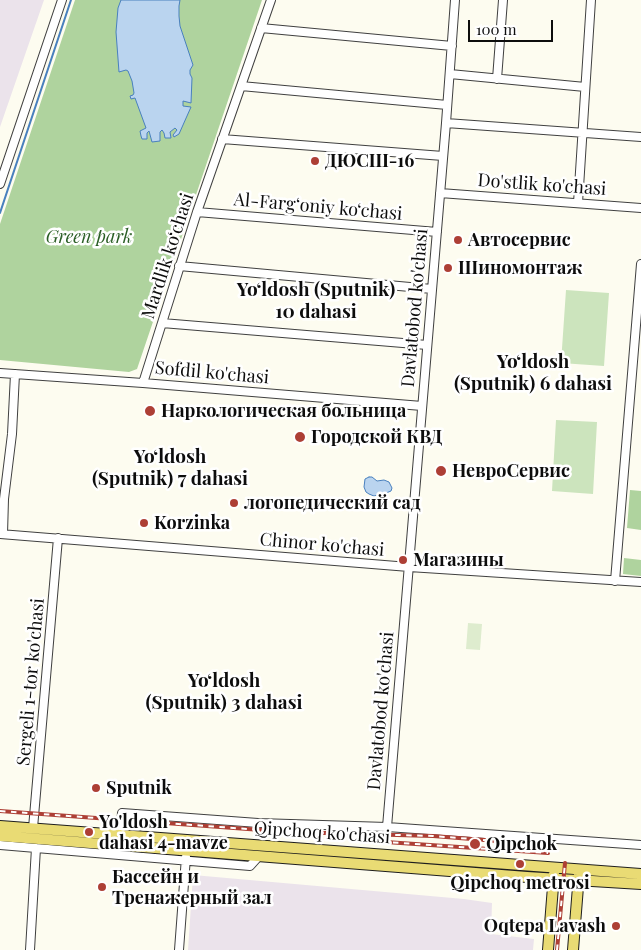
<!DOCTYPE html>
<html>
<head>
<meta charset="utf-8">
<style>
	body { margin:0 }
	#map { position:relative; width:641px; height:950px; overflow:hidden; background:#fdfcf0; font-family:"Playfair Display",serif }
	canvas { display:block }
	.scale { position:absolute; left:468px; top:20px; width:85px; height:22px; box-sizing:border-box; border:2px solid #0d0d0d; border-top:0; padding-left:6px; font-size:15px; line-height:18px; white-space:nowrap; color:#0d0d0d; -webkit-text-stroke:4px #fff; paint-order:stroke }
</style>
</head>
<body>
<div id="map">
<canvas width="641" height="950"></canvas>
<div class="scale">100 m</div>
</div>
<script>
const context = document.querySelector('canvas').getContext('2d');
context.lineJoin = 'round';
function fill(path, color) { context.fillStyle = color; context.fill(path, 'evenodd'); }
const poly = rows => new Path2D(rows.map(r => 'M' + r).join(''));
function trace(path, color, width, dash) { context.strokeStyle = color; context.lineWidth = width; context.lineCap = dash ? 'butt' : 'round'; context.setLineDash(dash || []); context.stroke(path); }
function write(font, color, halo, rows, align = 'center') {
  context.font = font + ' "Playfair Display",serif'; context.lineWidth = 5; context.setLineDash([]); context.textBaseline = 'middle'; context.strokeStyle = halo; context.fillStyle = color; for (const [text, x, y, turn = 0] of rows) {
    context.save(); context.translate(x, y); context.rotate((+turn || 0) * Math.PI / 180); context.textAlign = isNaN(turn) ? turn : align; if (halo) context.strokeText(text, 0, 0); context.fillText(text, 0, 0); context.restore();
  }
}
const industrial = poly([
	[0,0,44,0,0,127],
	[193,875,464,899,492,903,491,934,534,939,533,950,188,950]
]);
const green = poly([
	[566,290,609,293,604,366,561,363],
	[556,420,597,422,593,494,552,491]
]);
const forest = poly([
	[75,0,262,0,137,369,129,372,0,360,0,224],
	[630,490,641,491,641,530,627,528],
	[624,558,641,560,641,576,623,574]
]);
const pitch = poly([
	[468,623,482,624,480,650,466,649]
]);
const water = poly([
	[121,0,180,0,179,6,179,16,180,26,193,65,190,70,190,74,192,78,191,103,183,101,183,106,191,107,179,134,174,137,173,135,177,130,175,128,170,132,171,138,165,138,164,133,162,130,160,132,160,141,152,142,149,131,147,133,147,139,142,139,141,136,140,131,146,128,135,98,131,99,130,96,133,95,134,93,132,81,128,71,126,70,119,72,116,32,118,8,121,0],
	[369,477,372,477,377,481,384,480,389,482,392,488,391,491,386,493,374,496,369,494,366,492,364,487,365,479,369,477]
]);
const stream = poly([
	[0,213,71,0]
]);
const minor = poly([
	[261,28,452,46],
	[450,74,585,87],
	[497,79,503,0],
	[241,86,447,105],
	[446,123,641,137],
	[222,139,443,156],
	[0,184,62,0],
	[440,193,641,208],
	[578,203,591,0],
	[197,212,437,232],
	[179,266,432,289],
	[162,323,427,345],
	[0,373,143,383,422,406],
	[143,383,197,212,271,0],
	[0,534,409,567,641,582],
	[3,534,4,499,12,434,15,374],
	[615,581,641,264],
	[387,827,446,123,455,0],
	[33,828,58,538],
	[120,835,122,813,258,823,387,827,641,845],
	[0,845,250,866,259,856],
	[30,950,36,848],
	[179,950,186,857]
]);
const major = poly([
	[0,826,641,874],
	[0,836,527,877,641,884],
	[548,950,554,874],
	[573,950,579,874]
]);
const rail = poly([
	[0,811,289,832,433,836,549,845],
	[371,841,548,853],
	[557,950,565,863]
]);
const markers = [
	[315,161,5,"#ad3f35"],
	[458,240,5,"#ad3f35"],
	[448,268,5,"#ad3f35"],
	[150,411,6,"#ad3f35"],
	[300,437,6,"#ad3f35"],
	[441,471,6,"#ad3f35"],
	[234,503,5,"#ad3f35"],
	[144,523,5,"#ad3f35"],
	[403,560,5,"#ad3f35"],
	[96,788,5,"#ad3f35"],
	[89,832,5,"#ad3f35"],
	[475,844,6,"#ad3f35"],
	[520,864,5,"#ad3f35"],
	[102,887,5,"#ad3f35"],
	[616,926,5,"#ad3f35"]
];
const poiNames = [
	["ДЮСШ-16",325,161],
	["Автосервис",468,240],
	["Шиномонтаж",458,268],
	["Наркологическая больница",161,411],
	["Городской КВД",311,437],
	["НевроСервис",452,471],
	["логопедический сад",244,503],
	["Korzinka",154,523],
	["Магазины",413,560],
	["Sputnik",106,788],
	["Yo'ldosh",99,822],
	["dahasi 4-mavze",99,843],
	["Qipchok",486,844],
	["Бассейн и",112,877],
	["Тренажерный зал",112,898],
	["Qipchoq metrosi",520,883,"center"],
	["Oqtepa Lavash",606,926,"right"]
];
const streetNames = [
	["Do'stlik ko'chasi",542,185,4],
	["Al-Farg‘oniy ko‘chasi",318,207,5],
	["Mardlik ko‘chasi",168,256,-72],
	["Davlatobod ko'chasi",415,308,-85],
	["Sofdil ko'chasi",212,373,5],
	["Chinor ko'chasi",322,545,5],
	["Sergeli 1-tor ko'chasi",31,682,-85],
	["Davlatobod ko'chasi",381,711,-85],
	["Qipchoq ko'chasi",322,833,4]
];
const parkNames = [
	["Green park",89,237]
];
const neighbourhoodNames = [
	["Yo‘ldosh (Sputnik)",316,290],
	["10 dahasi",316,312],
	["Yo‘ldosh",533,362],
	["(Sputnik) 6 dahasi",533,384],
	["Yo‘ldosh",170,457],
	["(Sputnik) 7 dahasi",170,479],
	["Yo‘ldosh",224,681],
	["(Sputnik) 3 dahasi",224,703]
];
fill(industrial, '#ebe3eb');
fill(green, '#cce4bd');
fill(forest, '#afd39e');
fill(pitch, '#deecce');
fill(water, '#bad4ef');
trace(water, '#4980be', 1);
trace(stream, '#4980be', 2);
trace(minor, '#404040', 10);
trace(major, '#1e1e1e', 12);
trace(minor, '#fff', 8);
trace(major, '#e9db74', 10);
trace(rail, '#ad3f35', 4);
trace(rail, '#fff', 2, [5.5]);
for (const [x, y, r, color] of markers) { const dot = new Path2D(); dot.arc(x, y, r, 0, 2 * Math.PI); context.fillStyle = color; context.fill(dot); trace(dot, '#fff', 2); }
write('bold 18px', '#0d0d0d', '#fff', poiNames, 'left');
write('18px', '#0d0d0d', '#fff', streetNames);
write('italic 18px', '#2a5e25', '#fff', parkNames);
write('bold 19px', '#0d0d0d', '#fff', neighbourhoodNames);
</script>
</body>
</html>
